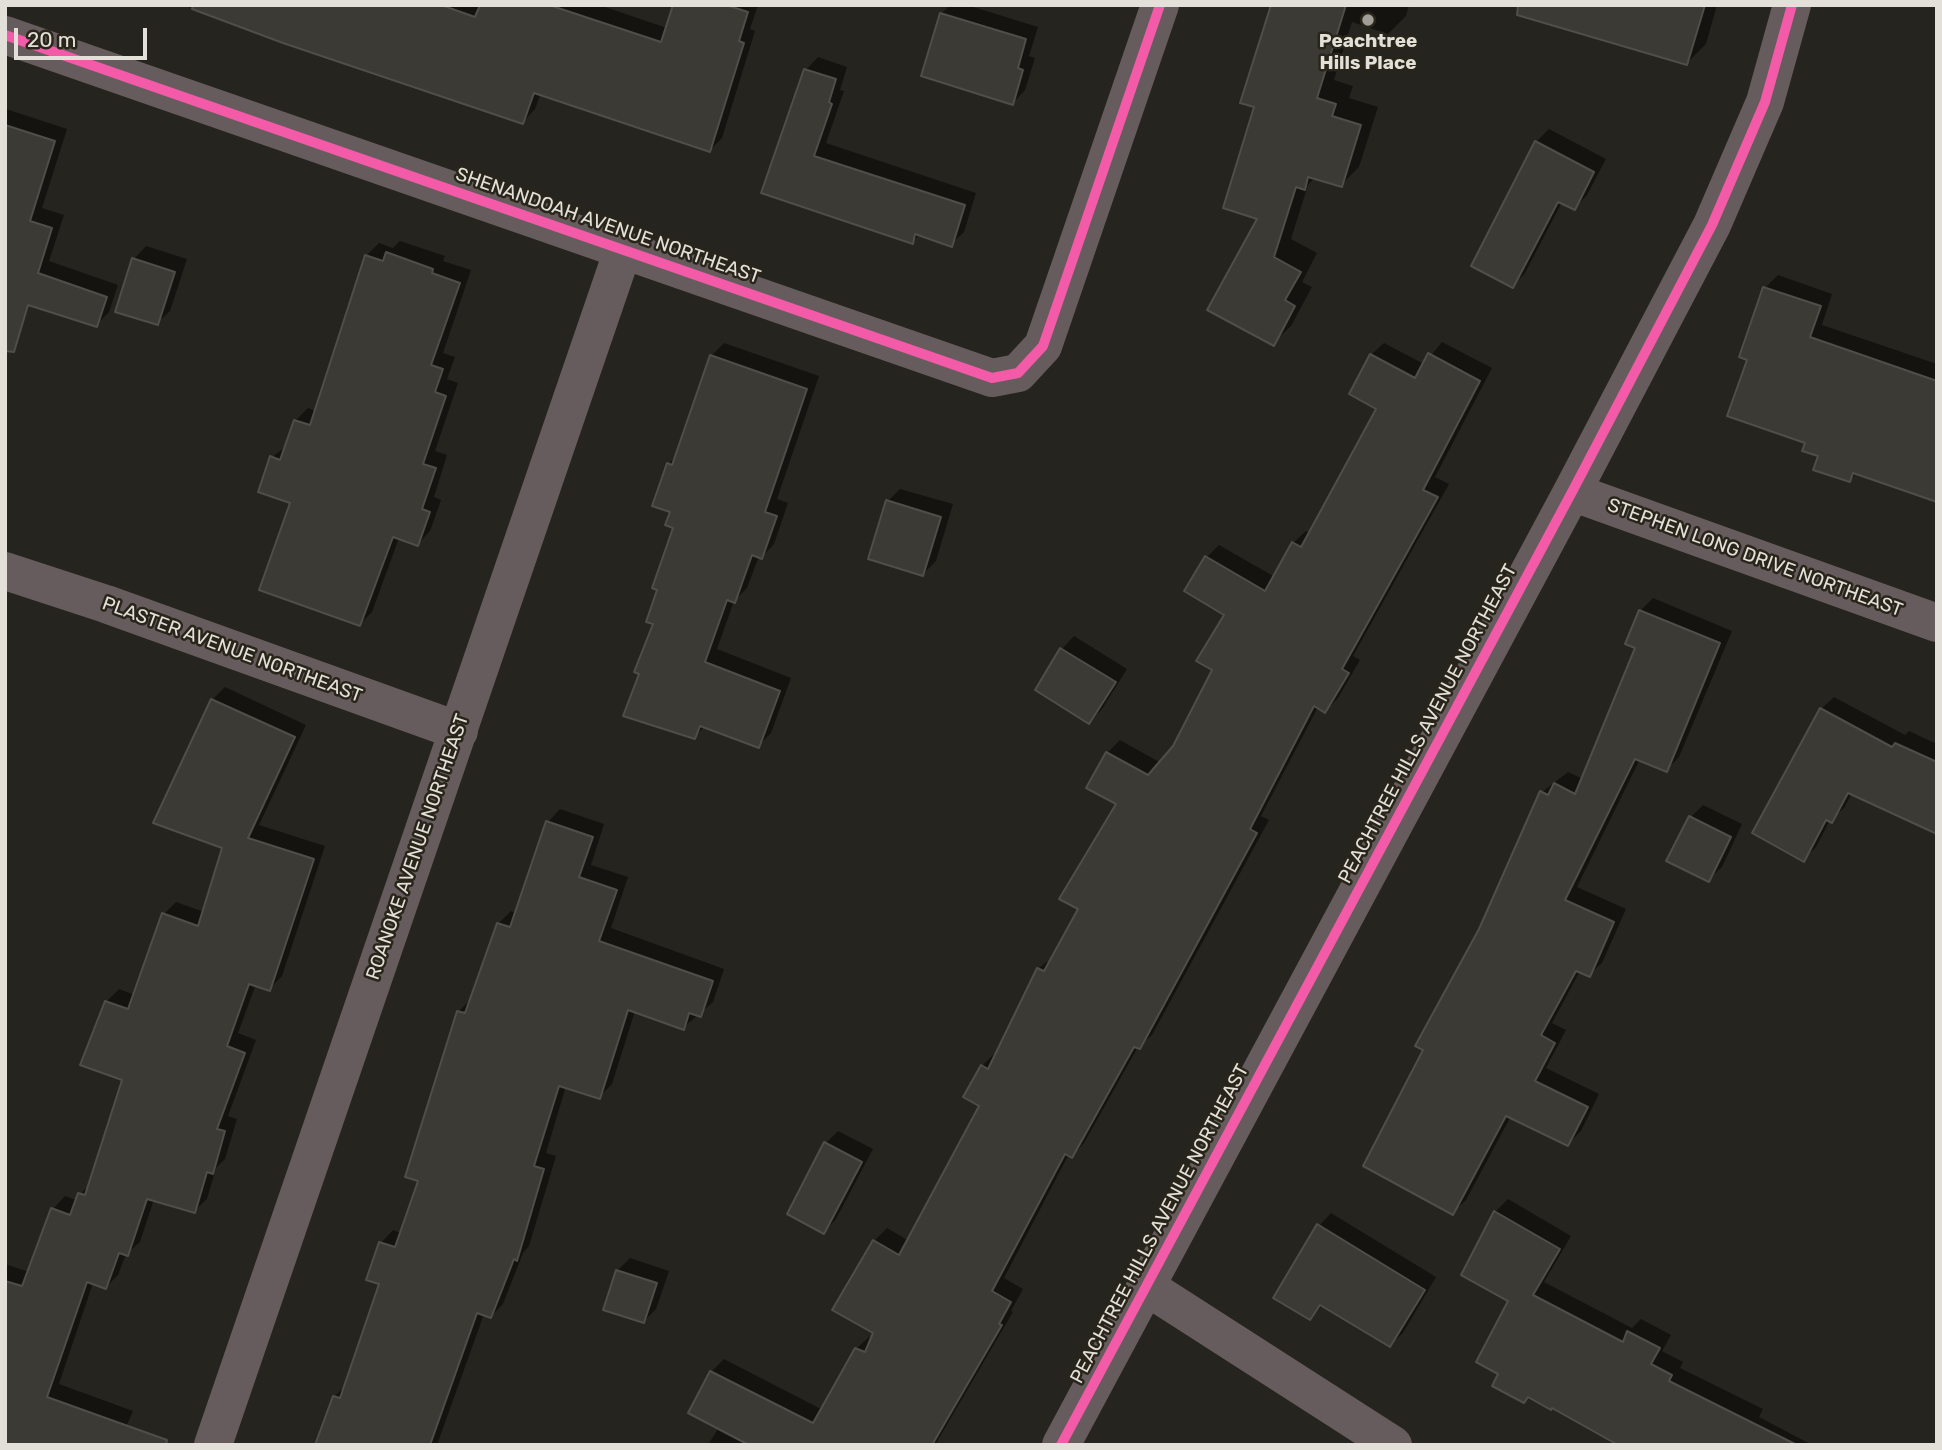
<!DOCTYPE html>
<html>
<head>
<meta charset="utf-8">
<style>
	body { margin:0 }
	#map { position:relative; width:1942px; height:1450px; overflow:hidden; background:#26241e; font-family:Rubik,sans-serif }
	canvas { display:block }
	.frame { position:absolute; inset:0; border:7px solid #e3e0d9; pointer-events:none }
	.scale { position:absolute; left:14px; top:28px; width:133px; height:32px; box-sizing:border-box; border:4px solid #e3e0d9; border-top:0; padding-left:9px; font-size:21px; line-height:24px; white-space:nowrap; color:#e3e0d9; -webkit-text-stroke:5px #29251a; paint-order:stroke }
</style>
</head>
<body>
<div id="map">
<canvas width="1942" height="1450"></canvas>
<div class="frame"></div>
<div class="scale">20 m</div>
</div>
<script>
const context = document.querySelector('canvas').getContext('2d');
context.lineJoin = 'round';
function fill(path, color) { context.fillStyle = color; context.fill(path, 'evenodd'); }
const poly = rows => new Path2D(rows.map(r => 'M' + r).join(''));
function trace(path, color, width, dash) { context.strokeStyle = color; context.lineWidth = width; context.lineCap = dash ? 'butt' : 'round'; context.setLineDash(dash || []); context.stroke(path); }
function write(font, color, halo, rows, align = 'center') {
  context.font = font + ' Rubik,sans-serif'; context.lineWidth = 5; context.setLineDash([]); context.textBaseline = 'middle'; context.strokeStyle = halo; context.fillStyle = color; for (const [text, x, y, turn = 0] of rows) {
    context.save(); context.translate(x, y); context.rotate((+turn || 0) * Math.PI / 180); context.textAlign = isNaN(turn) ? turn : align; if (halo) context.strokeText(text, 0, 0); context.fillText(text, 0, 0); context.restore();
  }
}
const shadow = poly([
	[183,5,599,5,667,28,675,5,758,5,750,29,755,31,722,138,710,150,541,93,535,109,523,122],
	[950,5,967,5,1038,27,1029,56,1035,58,1025,90,1013,103,941,14],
	[1273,5,1409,5,1406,16,1388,34,1352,22,1334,80,1353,86,1349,98,1378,107,1359,167,1341,185,1315,177,1308,185,1291,239,1317,253,1302,282,1312,287,1291,326,1273,343,1259,218,1256,106],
	[1563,5,1717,5,1706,44,1687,63],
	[818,57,847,67,840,90,844,91,826,143,976,193,964,232,951,244,920,234,912,242,764,192,806,70],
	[6,109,67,129,42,208,64,215,49,261,118,285,109,312,96,325,10,298,5,312],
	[1549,129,1606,159,1587,195,1575,208,1562,202,1525,273,1513,286,1536,142],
	[400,241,445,256,443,261,471,270,443,353,455,357,447,379,458,383,435,451,447,455,434,497,441,500,430,531,418,544,399,538,372,612,360,624,272,457,287,446,295,421,308,408,316,411,366,256,379,243,393,248],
	[146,246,187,259,170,311,157,323,134,259],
	[1778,275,1832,294,1822,325,1937,364,1937,500,1857,473,1850,480,1807,442,1749,359,1765,288],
	[1442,342,1492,368,1435,477,1449,484,1353,656,1360,660,1338,698,1325,711,1318,707,1261,816,1269,820,1152,1035,1138,1047,1084,1143,1072,1156,1069,1154,1004,1278,1023,1289,1011,1311,1013,1312,935,1445,708,1445,719,1427,711,1372,724,1359,819,1408,824,1407,856,1349,869,1337,873,1338,875,1332,835,1309,874,1241,887,1228,909,1241,981,1105,982,1066,995,1053,997,1055,1038,969,1053,957,1080,909,1119,803,1107,753,1120,740,1161,763,1175,747,1214,670,1226,614,1207,557,1219,545,1275,577,1293,543,1306,531,1311,533,1378,408,1371,355,1384,343,1424,364],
	[724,343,819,376,777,499,788,503,774,544,762,557,759,556,747,588,734,601,717,649,791,678,771,733,758,746,705,726,694,737,641,673,675,527,668,464,677,456,711,356],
	[900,489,953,504,936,561,923,574,888,501],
	[1653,598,1732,631,1679,757,1666,770,1640,759,1577,887,1626,909,1602,963,1589,975,1580,971,1552,1023,1566,1030,1546,1068,1599,1094,1581,1131,1568,1144,1511,1116,1466,1200,1453,1212,1425,1049,1542,792,1568,772,1583,779,1637,647,1640,611],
	[1074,636,1127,669,1102,709,1089,722,1037,690,1062,649],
	[225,687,306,725,259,825,325,846,282,976,269,989,256,984,238,1033,256,1040,228,1116,237,1119,225,1159,216,1168,207,1199,194,1211,154,1199,140,1242,126,1254,118,1275,106,1287,93,1283,59,1384,133,1411,118,1445,5,1445,5,1264,29,1272,53,1209,65,1196,76,1200,91,1182,124,1079,106,1002,119,989,135,995,164,914,176,902,204,912,225,847,212,700],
	[1834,697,1905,735,1909,731,1937,744,1937,832,1852,793,1844,808,1830,820,1816,847,1803,860,1821,709],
	[1703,805,1742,824,1722,867,1709,879,1690,818],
	[560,809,604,824,591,865,628,877,611,928,724,969,713,1002,683,1028,635,1011,612,1084,599,1097,566,1086,546,1153,556,1156,529,1246,523,1253,503,1304,491,1316,484,1314,437,1445,316,1445,334,1397,346,1385,381,1283,381,1243,393,1230,401,1233,420,1180,407,1176,459,1011,471,999,499,923,511,911,516,913,548,822],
	[838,1131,873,1149,836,1219,824,1232,826,1143],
	[1508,1199,1571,1236,1544,1282,1632,1328,1641,1319,1671,1335,1662,1351,1683,1362,1680,1368,1763,1409,1759,1417,1812,1445,1620,1445,1529,1396,1524,1401,1501,1373,1511,1301,1463,1274,1495,1212],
	[1331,1213,1436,1277,1403,1333,1390,1345,1323,1305,1310,1318,1319,1226],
	[630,1258,669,1271,656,1309,644,1321,617,1271]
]);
const building = poly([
	[193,5,441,5,475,17,480,5,549,5,661,42,673,5,726,5,748,12,739,41,744,43,710,152,534,93,523,124,283,43,192,9,193,5],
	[1271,5,1346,5,1317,98,1336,104,1332,116,1361,125,1342,187,1308,177,1305,190,1296,187,1274,257,1301,272,1285,300,1295,306,1274,346,1207,310,1257,219,1223,208,1254,107,1240,103,1271,5],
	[1518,5,1705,5,1687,65,1517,15,1518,5],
	[940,13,1026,39,1018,68,1023,70,1013,105,921,76,940,13],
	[804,69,836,79,829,102,832,104,814,156,965,205,952,247,915,234,913,244,761,193,804,69],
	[5,125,55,141,30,221,52,228,38,273,107,297,97,327,28,305,14,352,5,351,5,125],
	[1535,141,1594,172,1575,210,1558,202,1513,288,1471,266,1535,141],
	[386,252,433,269,432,273,460,283,431,365,443,369,435,392,446,396,423,464,436,468,422,509,430,512,418,546,393,537,360,626,259,590,290,503,258,492,270,456,280,460,294,420,310,425,365,255,383,261,386,252],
	[132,258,175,272,158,325,115,312,132,258],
	[1763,287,1821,306,1810,337,1937,381,1937,502,1853,473,1850,482,1813,470,1818,456,1802,451,1805,443,1727,416,1747,360,1739,357,1763,287],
	[1428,353,1480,381,1423,490,1438,497,1342,669,1349,673,1325,713,1314,706,1250,829,1257,833,1140,1049,1134,1047,1072,1158,1065,1154,992,1291,1011,1302,999,1324,1002,1325,932,1445,749,1445,688,1413,710,1371,813,1423,855,1348,865,1352,873,1333,832,1310,873,1240,899,1255,979,1106,963,1097,981,1065,988,1069,1037,968,1044,971,1078,909,1059,899,1116,804,1086,788,1106,752,1148,775,1173,746,1212,670,1196,661,1224,615,1184,591,1205,556,1265,591,1292,542,1301,547,1376,409,1349,394,1370,354,1415,378,1428,353],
	[710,355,807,389,765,512,777,516,762,559,752,555,735,603,727,600,705,662,780,691,759,748,700,726,695,739,623,716,639,674,634,672,653,624,646,622,657,590,652,588,673,528,665,525,670,512,652,506,667,463,672,465,710,355],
	[886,500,941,517,923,576,868,559,886,500],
	[1639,610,1720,643,1667,772,1635,759,1565,900,1614,922,1590,977,1576,971,1541,1035,1555,1043,1535,1081,1588,1107,1568,1146,1506,1116,1453,1215,1363,1166,1423,1050,1415,1046,1479,929,1540,791,1548,795,1554,783,1575,794,1635,648,1625,644,1639,610],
	[1060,648,1116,682,1089,724,1035,690,1060,648],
	[211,699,295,737,248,838,314,859,270,991,249,984,227,1046,245,1053,217,1129,225,1131,213,1174,207,1172,195,1213,147,1199,128,1256,119,1253,106,1289,87,1282,47,1397,167,1440,166,1445,5,1445,5,1281,22,1286,51,1208,70,1215,78,1193,85,1195,122,1080,80,1065,105,1001,128,1009,162,913,198,926,222,848,153,823,211,699],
	[1820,708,1892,747,1895,743,1937,762,1937,834,1848,793,1832,823,1826,820,1804,862,1752,833,1820,708],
	[1689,816,1731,837,1709,882,1666,861,1689,816],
	[546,821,593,837,579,877,617,890,599,941,713,981,701,1017,689,1013,684,1030,628,1010,600,1099,559,1086,534,1166,544,1169,517,1261,514,1259,491,1318,477,1313,430,1445,315,1445,333,1396,340,1398,379,1284,366,1280,379,1242,395,1247,418,1181,405,1177,457,1011,465,1013,497,923,510,927,546,821],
	[824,1142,862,1162,824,1234,787,1214,824,1142],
	[1494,1211,1560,1249,1533,1295,1623,1342,1627,1331,1660,1348,1651,1364,1672,1375,1669,1381,1797,1445,1618,1445,1552,1408,1551,1410,1528,1397,1524,1403,1492,1386,1498,1374,1476,1362,1508,1301,1461,1275,1494,1211],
	[1317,1224,1425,1290,1390,1347,1320,1305,1310,1320,1273,1298,1317,1224],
	[616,1270,657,1283,644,1323,603,1310,616,1270]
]);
const street = poly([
	[5,35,992,378,1018,373,1043,346,1160,5],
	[1572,492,1937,623],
	[5,571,106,604,459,731],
	[1147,1287,1393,1445],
	[213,1445,623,250],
	[1061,1445,1572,492,1712,225,1765,102,1792,5]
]);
const cycleway = poly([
	[5,35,992,378,1018,373,1043,346,1160,5],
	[1061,1445,1572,492,1712,225,1765,102,1792,5]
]);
const markers = [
	[1368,20,7,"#a19e98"]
];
const poiNames = [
	["Peachtree",1368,42],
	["Hills Place",1368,64]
];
const streetNames = [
	["SHENANDOAH AVENUE NORTHEAST",608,226,19],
	["STEPHEN LONG DRIVE NORTHEAST",1755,558,20],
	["PLASTER AVENUE NORTHEAST",232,650,20],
	["PEACHTREE HILLS AVENUE NORTHEAST",1428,724,-62],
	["ROANOKE AVENUE NORTHEAST",418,847,-71],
	["PEACHTREE HILLS AVENUE NORTHEAST",1160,1224,-62]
];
fill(shadow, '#0007');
fill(building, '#3c3a35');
trace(building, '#4f4e49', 2);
trace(street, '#675c5d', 38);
trace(cycleway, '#f35aa7', 10);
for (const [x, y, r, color] of markers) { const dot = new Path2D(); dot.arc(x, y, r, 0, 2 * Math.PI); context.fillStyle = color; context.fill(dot); trace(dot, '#29251a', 2.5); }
write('bold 19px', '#e3e0d9', '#29251a', poiNames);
write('19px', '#e3e0d9', '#29251a', streetNames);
</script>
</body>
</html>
